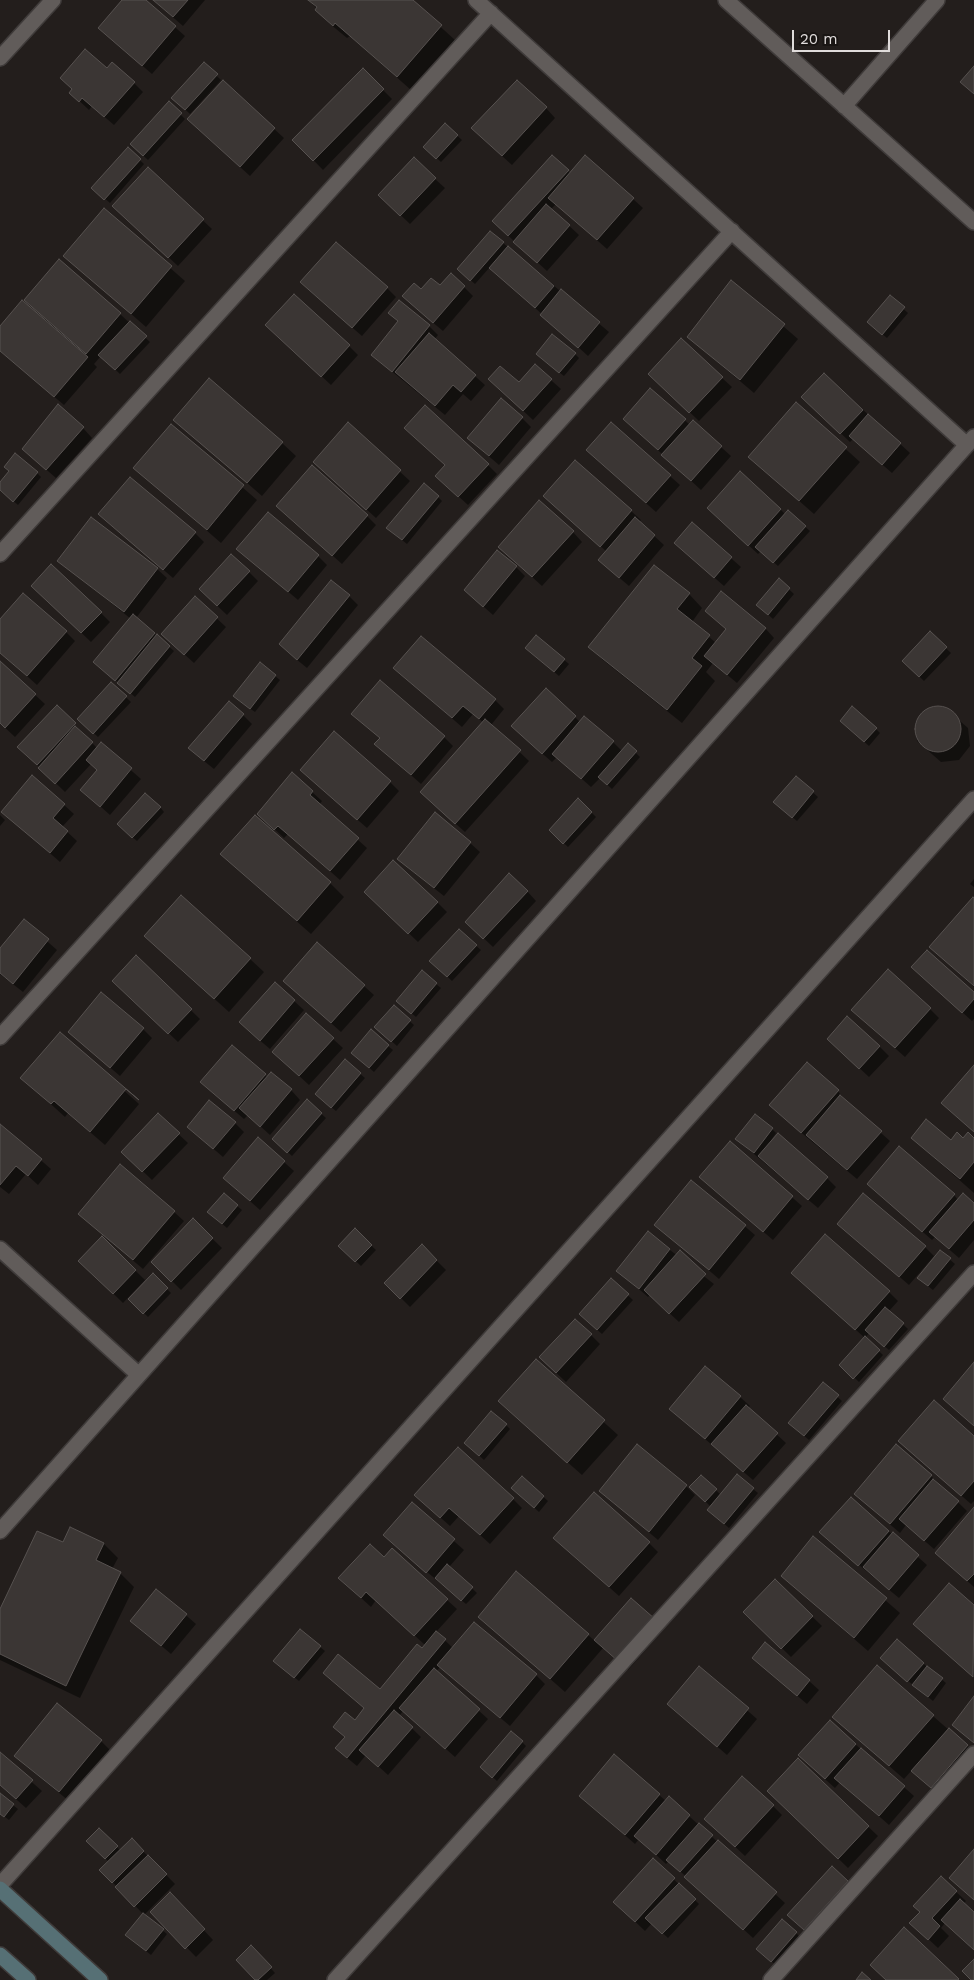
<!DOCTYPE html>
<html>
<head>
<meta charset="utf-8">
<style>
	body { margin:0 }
	#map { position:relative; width:974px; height:1980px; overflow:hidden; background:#231e1c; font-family:"Work Sans",sans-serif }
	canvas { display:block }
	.scale { position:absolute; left:792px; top:30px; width:98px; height:22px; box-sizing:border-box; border:2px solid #e0dcdb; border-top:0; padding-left:6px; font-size:15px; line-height:18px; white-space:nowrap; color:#e0dcdb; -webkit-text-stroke:4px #191513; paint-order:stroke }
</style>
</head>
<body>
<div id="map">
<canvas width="974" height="1980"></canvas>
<div class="scale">20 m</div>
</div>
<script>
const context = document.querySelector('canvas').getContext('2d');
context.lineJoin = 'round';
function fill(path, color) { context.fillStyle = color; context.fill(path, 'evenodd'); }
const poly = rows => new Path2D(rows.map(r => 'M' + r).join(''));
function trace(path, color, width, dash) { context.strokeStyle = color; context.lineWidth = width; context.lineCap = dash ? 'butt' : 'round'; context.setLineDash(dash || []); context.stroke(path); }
const shadow = poly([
	[123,0,144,0,185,36,152,74,109,37],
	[153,0,205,0,183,26],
	[309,0,411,0,455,40,411,90,350,36,347,38,330,24],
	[204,64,221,80,190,114,173,98],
	[107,70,134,83,143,92,114,125,92,106,89,110,71,93],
	[363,70,392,99,323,170,294,140],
	[223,82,284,138,250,176,198,129],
	[169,103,185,119,148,160,136,149],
	[546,108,555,118,512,165,482,138],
	[445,125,462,140,441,162,425,147],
	[128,149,144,164,110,203,93,188],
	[553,157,571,174,633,199,643,208,607,249,556,204,551,209,579,235,547,271,503,231],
	[148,169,212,229,178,266,123,215],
	[435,179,445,188,410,224,389,204],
	[104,210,185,281,146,327,65,256],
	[503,243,609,332,588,356,490,267,475,284,458,269],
	[732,282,798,339,754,393,688,337],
	[440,287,464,287,473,296,443,331,413,306,421,291],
	[387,288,396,297,362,336,311,292],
	[890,297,908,313,887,338,873,326],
	[120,314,150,342,120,374,101,356,94,364,97,367,64,405,0,351,0,328,47,319],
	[429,326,438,335,434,340,485,385,471,401,463,394,445,415,372,355],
	[276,334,349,346,358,355,331,385],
	[575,354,579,358,564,376,542,359],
	[535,366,561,389,533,420,499,388,519,384],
	[824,374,910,453,892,473,853,439,850,442,812,406],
	[722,378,732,387,699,421,659,383],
	[650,389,690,425,693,422,731,456,701,490,634,428],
	[796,404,860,462,814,514,764,470],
	[522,418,531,427,499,465,478,447],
	[175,420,282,443,296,456,262,496],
	[348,424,410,481,376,518,324,471],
	[611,424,680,485,656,512,597,460],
	[171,425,257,500,221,543,135,468],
	[83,428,92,438,56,478,33,458],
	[575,461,631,511,641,520,639,522,664,545,629,586,609,569,607,552,554,505],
	[488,465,497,474,468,505,446,485],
	[37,473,41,477,18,505,0,489,0,484],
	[438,497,442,501,407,544,392,532],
	[781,510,786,515,788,512,810,531,778,566,761,551,758,554,718,517],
	[287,515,367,516,376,525,342,564],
	[109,523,195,533,204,542,173,578],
	[692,524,741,567,724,586,685,552],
	[573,532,582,542,542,586,509,556],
	[238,549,318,556,327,565,298,600],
	[59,561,157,569,167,578,136,618,174,651,135,697,95,662,131,619],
	[516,567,525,576,493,615,475,599],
	[249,572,258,581,227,615,210,599],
	[779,580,794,594,773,619,762,609],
	[689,594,702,608,692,622,716,643,727,630,707,611,765,628,774,638,737,683,713,663,706,672,715,681,682,723,603,660,590,647],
	[42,595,101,613,110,622,91,642],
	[349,596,358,605,307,668,290,654],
	[195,598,226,627,194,663,172,643],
	[0,621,66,632,75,641,37,685,0,652],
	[930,633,951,653,924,681,903,661],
	[536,637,569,664,559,676,531,652],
	[0,663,45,704,15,737,0,723],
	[260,664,280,680,255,712,239,701],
	[404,677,495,700,504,709,491,725,529,761,465,832,431,802,484,723,473,714,462,727],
	[111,683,131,702,98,737,79,719],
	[546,690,580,722,613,742,622,751,628,745,640,757,612,789,600,778,591,787,557,757,552,762,522,736],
	[57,707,97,748,101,744,141,779,110,815,82,790,98,770,91,764,65,792,28,756],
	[944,707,968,728,970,746,959,760,941,762,917,741,915,723,927,709],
	[243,715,252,724,214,769,199,757],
	[846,725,876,729,880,733,869,746],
	[444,737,453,746,421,784,376,744],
	[796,777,818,797,797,821,779,806],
	[311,779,390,782,399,791,367,828],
	[312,792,322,801,319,805,367,848,340,880,288,834,284,838,268,823],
	[579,800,596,817,568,847,550,830],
	[64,805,74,814,62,827,77,841,60,862,3,812],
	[160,807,164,812,137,841,123,829],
	[0,815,5,820,0,826],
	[470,843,480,852,444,896,408,868],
	[236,868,330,883,344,897,311,934],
	[974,879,974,887,970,884],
	[527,891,536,901,493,947,476,931],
	[974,899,974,987,930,947],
	[375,901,437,902,447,912,418,942],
	[24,921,57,950,23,992,0,974,0,950],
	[459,931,481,950,452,981,431,961],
	[145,936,250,959,264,972,229,1012],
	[317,944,374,995,341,1032,294,990],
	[136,957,200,1019,178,1042,114,981],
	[922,976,974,994,974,1019,972,1021],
	[275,984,304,1010,270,1049,250,1032],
	[436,984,441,988,416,1017,402,1005],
	[394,1007,414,1025,397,1046,376,1027],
	[930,1009,939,1018,905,1057,862,1019],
	[143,1029,152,1038,120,1076,79,1041],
	[60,1033,139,1104,105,1145,68,1113,65,1117,22,1078],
	[333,1039,343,1048,309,1085,283,1061],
	[232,1046,268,1078,291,1090,300,1100,270,1135,248,1115,244,1119,211,1091],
	[388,1046,393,1050,374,1072,357,1057],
	[879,1046,889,1056,869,1077,838,1048],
	[345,1061,365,1078,336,1111,321,1099],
	[838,1091,846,1102,890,1141,857,1179,780,1115],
	[307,1101,326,1118,292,1156,278,1143],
	[158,1115,188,1143,152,1180,123,1152],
	[235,1123,244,1132,223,1157,188,1127],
	[0,1125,51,1169,38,1185,26,1174,9,1194,0,1187],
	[772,1129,776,1133,770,1142,827,1178,836,1187,818,1208,741,1143],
	[258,1139,294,1171,260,1210,234,1187],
	[974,1139,974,1193,922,1147],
	[730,1143,802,1206,773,1240,710,1186],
	[692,1181,755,1235,719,1279,656,1225],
	[878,1193,954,1195,958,1200,974,1204,974,1240,959,1258,935,1237,932,1240],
	[237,1206,242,1210,227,1228,213,1216],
	[174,1212,184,1221,143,1269,89,1223],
	[193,1220,222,1248,181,1290,153,1262],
	[838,1224,925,1247,934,1256,909,1285],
	[355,1230,376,1250,361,1266,340,1246],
	[648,1233,714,1284,679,1322,650,1295,648,1297,618,1271],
	[102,1238,145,1280,123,1303,80,1261],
	[422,1246,446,1270,410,1307,386,1283],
	[941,1252,955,1264,933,1290,924,1283],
	[153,1275,171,1293,148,1317,130,1299],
	[611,1280,633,1300,602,1334,585,1319],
	[802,1282,889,1292,898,1301,889,1311,908,1329,889,1350,869,1333,865,1338,883,1355,859,1382,841,1365,865,1338],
	[591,1335,600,1344,566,1382,550,1367],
	[536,1361,618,1435,582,1475,514,1415],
	[705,1368,740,1397,750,1406,748,1408,786,1443,753,1480,670,1409],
	[823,1384,842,1401,809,1440,794,1427],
	[506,1425,510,1429,484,1460,470,1447],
	[974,1437,974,1501,971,1504,909,1450],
	[701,1476,721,1495,753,1489,758,1493,729,1528,713,1514,711,1507,691,1487],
	[931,1476,967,1511,934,1549,906,1525,900,1533,865,1503],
	[522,1478,548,1501,539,1512,517,1492],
	[686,1486,695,1495,658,1540,600,1491],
	[851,1498,927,1565,899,1598,830,1541],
	[513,1499,522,1508,490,1544,459,1516,450,1526,425,1504],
	[412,1504,464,1550,449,1567,477,1593,466,1604,394,1545],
	[974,1509,974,1587,946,1562],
	[71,1528,104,1544,118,1558,112,1569,120,1573,134,1587,80,1698,0,1660,0,1612,63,1544],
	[814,1538,900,1613,868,1651,782,1576],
	[649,1543,658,1552,619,1596,564,1547],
	[392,1550,457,1609,436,1632,453,1648,536,1675,545,1684,510,1726,440,1667,436,1672,488,1719,455,1757,403,1711,399,1716,421,1737,388,1775,366,1755,357,1766,346,1757,346,1737,365,1709,324,1673,380,1690,425,1645,376,1600,371,1607,349,1587],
	[516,1573,595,1641,631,1599,664,1629,628,1670,603,1648,565,1692,479,1616],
	[775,1581,822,1626,791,1657,745,1612],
	[949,1585,974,1607,974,1677,924,1633],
	[157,1590,196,1624,171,1654,132,1621],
	[301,1631,325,1651,299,1681,279,1665],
	[897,1641,946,1683,933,1701,886,1663],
	[763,1667,809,1681,819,1690,807,1704],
	[877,1667,974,1752,941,1796,912,1770,904,1779,848,1730],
	[699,1668,757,1719,727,1755,678,1713],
	[830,1722,914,1796,889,1825,840,1782,835,1788,809,1765],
	[101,1741,110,1750,69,1801,25,1765],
	[522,1742,526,1746,497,1781,486,1771],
	[0,1754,42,1791,26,1808,0,1785],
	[614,1756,666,1801,669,1798,785,1903,753,1938,669,1861,666,1864,639,1839,635,1844,580,1796],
	[798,1760,878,1836,848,1868,769,1791],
	[0,1795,18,1809,9,1820,0,1813],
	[773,1806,782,1815,745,1856,715,1828],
	[99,1830,121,1851,132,1840,175,1884,144,1915,167,1934,151,1955,131,1939,143,1914,101,1870,109,1862,88,1841],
	[653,1859,699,1904,668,1938,652,1923,645,1931,624,1911],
	[941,1878,966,1901,963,1904,974,1914,974,1949,945,1923,941,1928,949,1936,938,1948,911,1923,921,1912],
	[847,1882,856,1891,814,1938,798,1924],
	[170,1894,213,1940,196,1957,152,1912],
	[796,1933,800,1937,776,1965,762,1954],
	[251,1947,275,1973,267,1980,257,1980]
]);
const building = poly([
	[122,0,146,0,176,26,142,66,98,28,122,0],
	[153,0,188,0,173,17,153,0],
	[308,0,413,0,442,25,397,77,335,23,333,26,315,10,317,7,308,0],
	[85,49,107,68,112,62,135,82,104,117,82,98,79,102,69,93,72,89,60,78,85,49],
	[204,62,218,74,185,110,171,98,204,62],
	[974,66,974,94,960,82,974,66],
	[363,68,384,89,313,161,292,140,363,68],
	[223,80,275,128,240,167,187,119,223,80],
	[517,80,547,107,502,156,471,128,517,80],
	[169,101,182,113,143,156,130,144,169,101],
	[445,123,458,135,436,159,423,147,445,123],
	[128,147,141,159,104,200,91,188,128,147],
	[552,155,569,170,508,236,492,221,552,155],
	[585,155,634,198,597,240,548,198,585,155],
	[414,157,436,178,400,216,378,195,414,157],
	[148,167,204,219,168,258,112,206,148,167],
	[546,204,570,225,537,263,513,242,546,204],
	[104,208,172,266,131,314,63,256,104,208],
	[490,231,504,242,470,281,457,269,490,231],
	[336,242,388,287,352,328,300,282,336,242],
	[508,246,554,286,535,308,489,268,508,246],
	[59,259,121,313,86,354,24,300,59,259],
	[451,273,465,286,433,323,402,296,414,283,421,289,431,278,440,285,451,273],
	[731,280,785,324,740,380,687,337,731,280],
	[561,289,600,322,578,348,540,315,561,289],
	[294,294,350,345,321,377,265,325,294,294],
	[890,295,905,307,882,335,867,322,890,295],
	[22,300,88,357,54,397,0,351,0,326,22,300],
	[399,300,430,325,392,372,371,355,398,321,388,313,399,300],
	[130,321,147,336,115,370,98,355,130,321],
	[429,333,476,375,461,392,453,385,435,406,395,372,429,333],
	[552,334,576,353,559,373,536,354,552,334],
	[681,338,723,377,689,413,648,374,681,338],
	[535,364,552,379,523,411,488,379,500,366,519,382,535,364],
	[824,373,863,410,840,434,801,397,824,373],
	[209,378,283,442,247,483,173,420,209,378],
	[650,388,686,419,658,450,623,419,650,388],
	[501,398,523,417,489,456,467,438,501,398],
	[796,402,847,447,799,501,748,457,796,402],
	[58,404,84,427,46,470,22,449,58,404],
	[425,405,489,464,458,497,435,476,445,465,404,428,425,405],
	[868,414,901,443,882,465,849,436,868,414],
	[693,420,722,446,691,481,661,455,693,420],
	[348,422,401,470,366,510,313,462,348,422],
	[611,422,671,475,646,503,586,450,611,422],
	[171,424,244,485,207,530,133,468,171,424],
	[15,453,38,472,13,502,0,490,0,482,9,471,4,467,15,453],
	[575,460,632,510,600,547,543,496,575,460],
	[312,465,368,515,332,556,276,506,312,465],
	[740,471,781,509,748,546,707,508,740,471],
	[130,477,196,532,163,570,98,514,130,477],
	[424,483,439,496,402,540,386,528,424,483],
	[539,500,574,531,532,577,498,547,539,500],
	[788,510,806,526,773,563,755,547,788,510],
	[268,512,319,555,288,592,236,549,268,512],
	[91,517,158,568,124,612,57,561,91,517],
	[635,517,655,535,619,578,598,560,635,517],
	[692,522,732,557,714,578,674,543,692,522],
	[497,550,517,566,483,607,464,590,497,550],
	[231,554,250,571,217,606,199,589,231,554],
	[51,564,102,612,81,633,31,586,51,564],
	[654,565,690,593,677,609,710,635,692,658,702,666,667,710,588,647,654,565],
	[779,578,790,588,768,615,756,605,779,578],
	[331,580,350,595,297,660,279,644,331,580],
	[721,591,766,628,727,675,704,656,726,629,705,611,721,591],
	[23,593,67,631,27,676,0,653,0,619,23,593],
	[195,596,218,617,184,655,161,634,195,596],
	[133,614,155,633,115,681,93,662,133,614],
	[930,631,947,647,919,677,902,661,930,631],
	[157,634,170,646,130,694,117,683,157,634],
	[536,635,565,659,554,672,525,648,536,635],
	[421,636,496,699,479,719,463,706,452,718,393,668,421,636],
	[0,661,36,694,5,728,0,723,0,661],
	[260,662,276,675,250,709,233,696,260,662],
	[380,680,445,736,411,775,374,744,380,738,351,714,380,680],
	[111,682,127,696,93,734,77,719,111,682],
	[546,688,576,716,542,754,511,726,546,688],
	[229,701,244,714,204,761,188,748,229,701],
	[57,705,76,723,37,765,17,747,57,705],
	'915 729a23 23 0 1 1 46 0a23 23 0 1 1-46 0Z',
	[852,706,877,728,864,742,840,721,852,706],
	[584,716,614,741,581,779,552,754,584,716],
	[485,719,521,750,455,824,420,792,485,719],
	[75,726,93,742,55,784,38,768,75,726],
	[334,731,391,781,357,820,300,770,334,731],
	[101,742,132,768,100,807,80,790,97,770,86,760,101,742],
	[628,743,637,751,607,785,598,777,628,743],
	[292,772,313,791,310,795,359,838,330,871,278,826,274,830,257,814,292,772],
	[32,775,65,804,53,818,68,831,50,853,1,812,32,775],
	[796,776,814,791,792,818,773,802,796,776],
	[145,793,161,807,132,838,117,824,145,793],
	[578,798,592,812,563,844,549,830,578,798],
	[435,812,471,842,434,888,397,859,435,812],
	[255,815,331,882,297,921,220,854,255,815],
	[393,860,438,902,408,934,364,892,393,860],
	[509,873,528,891,483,939,465,922,509,873],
	[181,895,251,958,214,999,144,936,181,895],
	[973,897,974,898,974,986,929,947,973,897],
	[24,919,49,939,13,984,0,973,0,948,24,919],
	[459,929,477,945,447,977,429,961,459,929],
	[317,942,365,985,331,1023,283,981,317,942],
	[927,950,974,992,974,999,962,1013,911,967,927,950],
	[136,955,192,1009,168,1034,112,981,136,955],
	[888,969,931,1008,895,1048,851,1010,888,969],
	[422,970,437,983,411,1014,396,1001,422,970],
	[275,982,295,1000,260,1041,239,1022,275,982],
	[101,992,144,1028,110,1068,68,1032,101,992],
	[394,1005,411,1020,391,1042,374,1027,394,1005],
	[306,1013,334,1038,299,1076,272,1052,306,1013],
	[847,1016,880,1046,859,1069,827,1039,847,1016],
	[371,1029,389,1045,369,1068,351,1053,371,1029],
	[60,1032,139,1100,126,1089,90,1132,54,1101,51,1104,20,1078,60,1032],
	[232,1045,266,1074,234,1111,200,1082,232,1045],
	[345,1059,361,1073,331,1108,315,1094,345,1059],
	[807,1062,839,1090,801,1133,769,1105,807,1062],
	[974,1065,974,1132,941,1103,974,1065],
	[271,1072,292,1089,260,1127,239,1108,271,1072],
	[840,1095,882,1131,847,1170,806,1135,840,1095],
	[307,1099,322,1113,287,1153,272,1139,307,1099],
	[209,1100,236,1122,213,1149,187,1127,209,1100],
	[158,1113,180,1133,142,1172,121,1152,158,1113],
	[755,1114,773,1128,754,1153,735,1139,755,1114],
	[926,1119,951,1140,957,1132,963,1138,968,1132,974,1138,974,1162,960,1179,911,1138,926,1119],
	[0,1124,42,1159,28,1176,16,1166,0,1185,0,1124],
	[778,1133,828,1177,808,1200,758,1156,778,1133],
	[258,1137,285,1161,250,1201,223,1178,258,1137],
	[730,1141,793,1196,763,1232,699,1177,730,1141],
	[899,1146,955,1194,922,1232,867,1184,899,1146],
	[120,1164,175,1211,133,1260,78,1214,120,1164],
	[691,1180,746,1225,709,1270,654,1225,691,1180],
	[224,1193,238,1205,222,1224,207,1212,224,1193],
	[863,1193,926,1246,899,1277,837,1224,863,1193],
	[963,1193,974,1203,974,1220,949,1249,929,1232,963,1193],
	[193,1218,213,1238,171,1282,151,1262,193,1218],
	[355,1228,372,1245,355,1262,338,1246,355,1228],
	[648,1231,670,1249,639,1289,616,1271,648,1231],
	[825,1234,890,1291,855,1330,791,1273,825,1234],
	[102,1236,136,1270,113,1294,78,1261,102,1236],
	[422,1244,437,1260,400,1299,384,1283,422,1244],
	[680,1250,706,1274,669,1314,644,1290,680,1250],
	[940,1250,951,1258,928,1286,917,1278,940,1250],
	[153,1273,168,1288,143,1314,128,1299,153,1273],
	[611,1278,629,1294,597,1330,579,1314,611,1278],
	[885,1307,904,1323,884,1347,865,1330,885,1307],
	[575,1319,592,1334,556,1373,539,1357,575,1319],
	[865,1336,880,1350,853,1379,839,1365,865,1336],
	[536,1359,605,1420,567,1463,498,1401,536,1359],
	[974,1362,974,1426,943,1399,974,1362],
	[705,1366,741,1396,705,1439,669,1409,705,1366],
	[823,1382,839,1395,804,1436,788,1423,823,1382],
	[934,1400,974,1436,974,1481,961,1496,898,1441,934,1400],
	[746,1405,778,1433,743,1472,711,1444,746,1405],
	[491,1411,507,1424,479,1456,464,1443,491,1411],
	[637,1444,687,1485,649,1532,599,1491,637,1444],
	[896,1444,932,1475,890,1524,854,1494,896,1444],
	[458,1447,514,1498,480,1535,449,1508,440,1518,414,1495,458,1447],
	[737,1474,754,1488,724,1524,707,1510,737,1474],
	[701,1475,717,1489,705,1502,689,1487,701,1475],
	[522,1476,544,1496,534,1508,511,1488,522,1476],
	[933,1479,959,1501,924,1541,899,1519,933,1479],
	[594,1492,650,1542,609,1587,553,1538,594,1492],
	[851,1497,889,1531,858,1566,819,1532,851,1497],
	[412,1502,455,1539,426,1573,383,1535,412,1502],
	[974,1507,974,1574,967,1581,935,1553,974,1507],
	[70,1527,104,1543,96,1560,121,1572,66,1686,0,1654,0,1609,37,1531,63,1542,70,1527],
	[893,1532,919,1555,889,1590,863,1567,893,1532],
	[813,1536,887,1598,854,1638,781,1576,813,1536],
	[370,1544,384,1557,392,1548,448,1599,414,1636,366,1592,361,1598,338,1578,370,1544],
	[447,1564,473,1587,461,1601,435,1578,447,1564],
	[516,1571,589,1634,550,1679,478,1617,516,1571],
	[775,1579,813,1616,781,1649,743,1612,775,1579],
	[949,1583,974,1605,973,1677,913,1624,949,1583],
	[156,1589,187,1614,161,1646,130,1621,156,1589],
	[631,1598,655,1619,618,1661,594,1640,631,1598],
	[474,1622,537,1674,500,1718,437,1665,474,1622],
	[300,1629,321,1646,294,1678,273,1661,300,1629],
	[436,1631,446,1639,347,1758,335,1748,345,1737,333,1727,345,1712,355,1720,364,1708,323,1673,338,1654,380,1689,417,1644,422,1648,436,1631],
	[897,1639,924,1663,907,1682,880,1658,897,1639],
	[765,1642,810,1680,797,1696,752,1658,765,1642],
	[877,1665,934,1715,889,1766,832,1717,877,1665],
	[699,1666,749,1708,717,1747,667,1704,699,1666],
	[927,1666,943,1678,928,1697,912,1685,927,1666],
	[434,1668,480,1709,445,1749,399,1708,434,1668],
	[974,1696,974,1743,952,1725,974,1696],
	[57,1703,102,1740,59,1792,14,1756,57,1703],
	[394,1710,413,1727,378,1767,359,1750,394,1710],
	[830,1720,856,1744,825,1779,798,1755,830,1720],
	[949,1728,968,1745,931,1788,911,1771,949,1728],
	[511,1731,523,1741,492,1778,480,1767,511,1731],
	[861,1748,905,1786,879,1816,834,1778,861,1748],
	[0,1752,33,1780,16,1799,0,1785,0,1752],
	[614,1754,660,1794,625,1835,579,1796,614,1754],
	[798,1758,869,1826,838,1859,767,1791,798,1758],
	[742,1776,774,1805,735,1847,704,1819,742,1776],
	[0,1793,14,1804,4,1817,0,1814,0,1793],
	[669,1796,690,1815,656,1855,634,1836,669,1796],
	[699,1823,713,1835,680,1872,666,1860,699,1823],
	[99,1828,118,1846,105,1859,86,1841,99,1828],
	[132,1838,144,1851,112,1883,99,1870,132,1838],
	[718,1840,777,1892,743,1930,684,1877,718,1840],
	[974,1849,974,1900,949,1878,974,1849],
	[148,1855,167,1874,134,1907,115,1887,148,1855],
	[653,1858,675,1878,635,1922,613,1902,653,1858],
	[832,1866,848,1881,804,1930,787,1915,832,1866],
	[941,1876,957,1891,932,1918,940,1926,928,1940,909,1923,920,1912,913,1906,941,1876],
	[679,1883,696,1899,662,1934,645,1918,679,1883],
	[170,1892,205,1929,185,1949,150,1912,170,1892],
	[960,1899,974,1912,974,1950,941,1920,960,1899],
	[143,1913,164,1929,146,1951,125,1935,143,1913],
	[782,1919,797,1932,771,1962,756,1949,782,1919],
	[904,1927,959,1979,958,1980,886,1980,870,1965,904,1927],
	[251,1945,272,1967,258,1980,255,1980,236,1960,251,1945],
	[974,1959,974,1980,971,1980,962,1971,974,1959],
	[862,1972,871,1980,856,1980,862,1972]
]);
const street = poly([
	[476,0,967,445],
	[726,0,974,222],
	[0,58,53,0],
	[844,106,937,0],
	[0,554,491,13],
	[0,1037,732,231],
	[0,1249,139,1375],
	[0,1531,974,437],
	[0,1885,974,799],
	[335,1980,974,1273],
	[771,1980,974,1754]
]);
const secondary = poly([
	[0,1889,100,1980],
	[0,1955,28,1980]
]);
fill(shadow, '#0007');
fill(building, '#3b3634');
trace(building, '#575250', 1);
trace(street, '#3f3b3a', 18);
trace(secondary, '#3f3b3a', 18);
trace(street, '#615c5a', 15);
trace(secondary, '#567075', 15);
</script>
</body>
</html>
